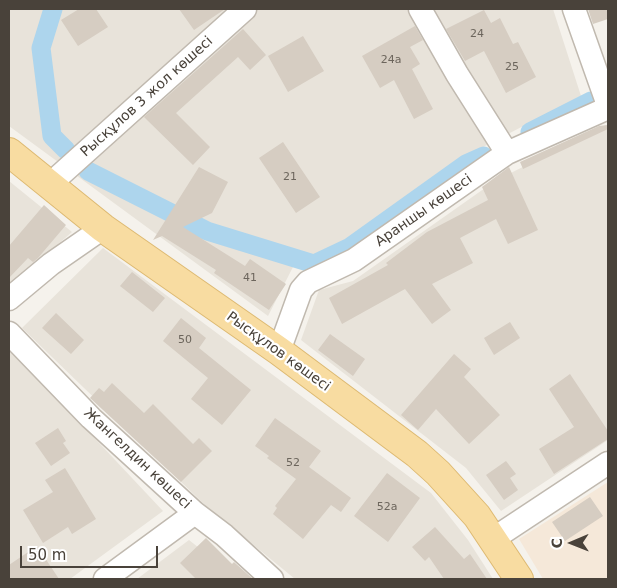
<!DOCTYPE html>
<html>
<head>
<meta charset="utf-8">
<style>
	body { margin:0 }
	#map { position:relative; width:617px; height:588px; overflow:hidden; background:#f5f2ec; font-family:"DejaVu Sans",sans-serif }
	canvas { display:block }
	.frame { position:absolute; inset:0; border:10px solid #49423a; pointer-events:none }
	.north { position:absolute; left:547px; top:518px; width:50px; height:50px; -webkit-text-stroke:4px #fff; paint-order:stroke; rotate:269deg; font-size:14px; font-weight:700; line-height:20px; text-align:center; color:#49423a }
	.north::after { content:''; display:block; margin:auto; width:18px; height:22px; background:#49423a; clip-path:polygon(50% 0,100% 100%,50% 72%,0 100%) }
	.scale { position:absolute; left:20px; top:546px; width:138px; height:22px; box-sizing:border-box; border:2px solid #49423a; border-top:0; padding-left:6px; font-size:15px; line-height:18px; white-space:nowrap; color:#49423a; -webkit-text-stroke:4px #fff; paint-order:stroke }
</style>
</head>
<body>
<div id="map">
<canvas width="617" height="588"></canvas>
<div class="frame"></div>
<div class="north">С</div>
<div class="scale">50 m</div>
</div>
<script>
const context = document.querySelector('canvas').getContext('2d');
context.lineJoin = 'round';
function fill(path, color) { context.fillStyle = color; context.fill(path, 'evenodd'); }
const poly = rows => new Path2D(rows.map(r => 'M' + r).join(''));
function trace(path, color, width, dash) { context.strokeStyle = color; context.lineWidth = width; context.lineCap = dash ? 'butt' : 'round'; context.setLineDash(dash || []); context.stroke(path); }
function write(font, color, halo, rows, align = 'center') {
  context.font = font + ' "DejaVu Sans",sans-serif'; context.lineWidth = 4.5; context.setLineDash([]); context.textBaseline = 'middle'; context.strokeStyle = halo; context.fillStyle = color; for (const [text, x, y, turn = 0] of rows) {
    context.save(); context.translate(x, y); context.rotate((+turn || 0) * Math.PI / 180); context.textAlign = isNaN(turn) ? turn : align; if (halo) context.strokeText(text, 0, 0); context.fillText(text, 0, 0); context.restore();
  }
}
const residential = poly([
	[9,9,553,9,581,96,458,160,355,235,294,265,268,316,9,126],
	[606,125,608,125,608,440,501,511,466,468,301,340,319,290,353,281,495,181],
	[9,181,72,232,9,287],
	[103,248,431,493,468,540,493,579,295,579,206,506,22,328],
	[9,347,163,511,70,579,9,579],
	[189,540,238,579,137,579]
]);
const commercial = poly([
	[608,482,608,579,543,579,519,539]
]);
const canal = poly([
	[53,9,41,48,52,136,66,150],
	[530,132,591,101],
	[88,171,207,231,314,264,350,247,466,164,484,156]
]);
const building = poly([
	[79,9,96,9,108,27,78,46,61,20],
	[179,9,225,9,194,30],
	[588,9,608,9,608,19,593,24],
	[484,10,491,23,500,18,513,44,518,42,536,77,506,93,484,51,465,61,446,29],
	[415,26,423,40,410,47,420,64,412,69,433,109,414,119,394,80,380,88,362,56],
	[243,29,266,55,250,70,238,57,176,113,210,147,193,165,144,117],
	[303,36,324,71,288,92,268,56],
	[608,125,608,129,523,169,520,162,599,126],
	[283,142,320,197,296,213,259,158],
	[199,167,228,182,212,213,183,227,245,266,250,259,286,284,269,310,214,273,216,270,162,236,153,240],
	[509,167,538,230,508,244,496,219,460,238,473,263,432,284,451,310,432,324,405,289,342,324,329,298,388,265,386,263,427,232,488,200,482,187],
	[44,205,66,225,38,258,33,262,28,258,9,278,9,246],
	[132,272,165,298,153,312,120,286],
	[56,313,84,340,71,354,42,328],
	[181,318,206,338,199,348,251,390,222,425,191,399,208,378,163,341],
	[510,322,520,338,494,355,484,338],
	[330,334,365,359,353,376,318,350],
	[454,354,471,369,464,377,500,415,469,444,436,409,418,430,401,415],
	[570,374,608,431,608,439,554,474,539,449,574,427,549,389],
	[112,383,144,413,153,404,193,444,199,438,212,451,181,482,90,398,99,388,104,392],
	[275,418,321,451,309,467,351,498,341,512,331,505,303,539,273,514,277,508,275,506,296,479,267,458,269,456,255,446],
	[58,428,66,441,63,443,70,453,51,466,35,443],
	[506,461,516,474,510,478,518,490,504,500,486,475],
	[65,468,96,519,72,534,68,527,43,543,23,510,53,492,45,480],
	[387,473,420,498,388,542,354,516],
	[590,497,603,516,565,541,552,522],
	[435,527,464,559,470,554,487,579,444,579,429,557,425,561,412,547],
	[206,538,232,564,234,562,253,579,196,579,180,563],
	[37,546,59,579,9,579,9,565]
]);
const minor = poly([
	[420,9,457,74,507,153],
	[574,9,608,105],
	[49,185,245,9],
	[9,299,51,264,103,228],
	[9,333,91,418,195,513,224,535,272,579],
	[279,351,301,290,308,282,354,260,507,153,608,108],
	[493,539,608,463],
	[105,579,195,513]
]);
const major = poly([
	[9,152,103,228,279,351,417,454,438,473,477,516,519,579]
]);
const numberNames = [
	["24",477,34],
	["24а",391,60],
	["25",512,67],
	["21",290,177],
	["41",250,278],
	["50",185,340],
	["52",293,463],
	["52а",387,507]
];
const streetNames = [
	["Рысқұлов 3 жол көшесі",147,97,-42],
	["Араншы көшесі",424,211,-35],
	["Рысқұлов көшесі",278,352,36],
	["Жангелдин көшесі",137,459,43]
];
fill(residential, '#e8e3da');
fill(commercial, '#f5e8d9');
trace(canal, '#add5ed', 19);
fill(building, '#d6cdc2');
trace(minor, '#c0b9af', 25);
trace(major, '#ddb971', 30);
trace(minor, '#fff', 22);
trace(major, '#f8dca1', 28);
write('11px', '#6c655c', null, numberNames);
write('14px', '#49423a', '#fff', streetNames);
</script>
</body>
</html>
